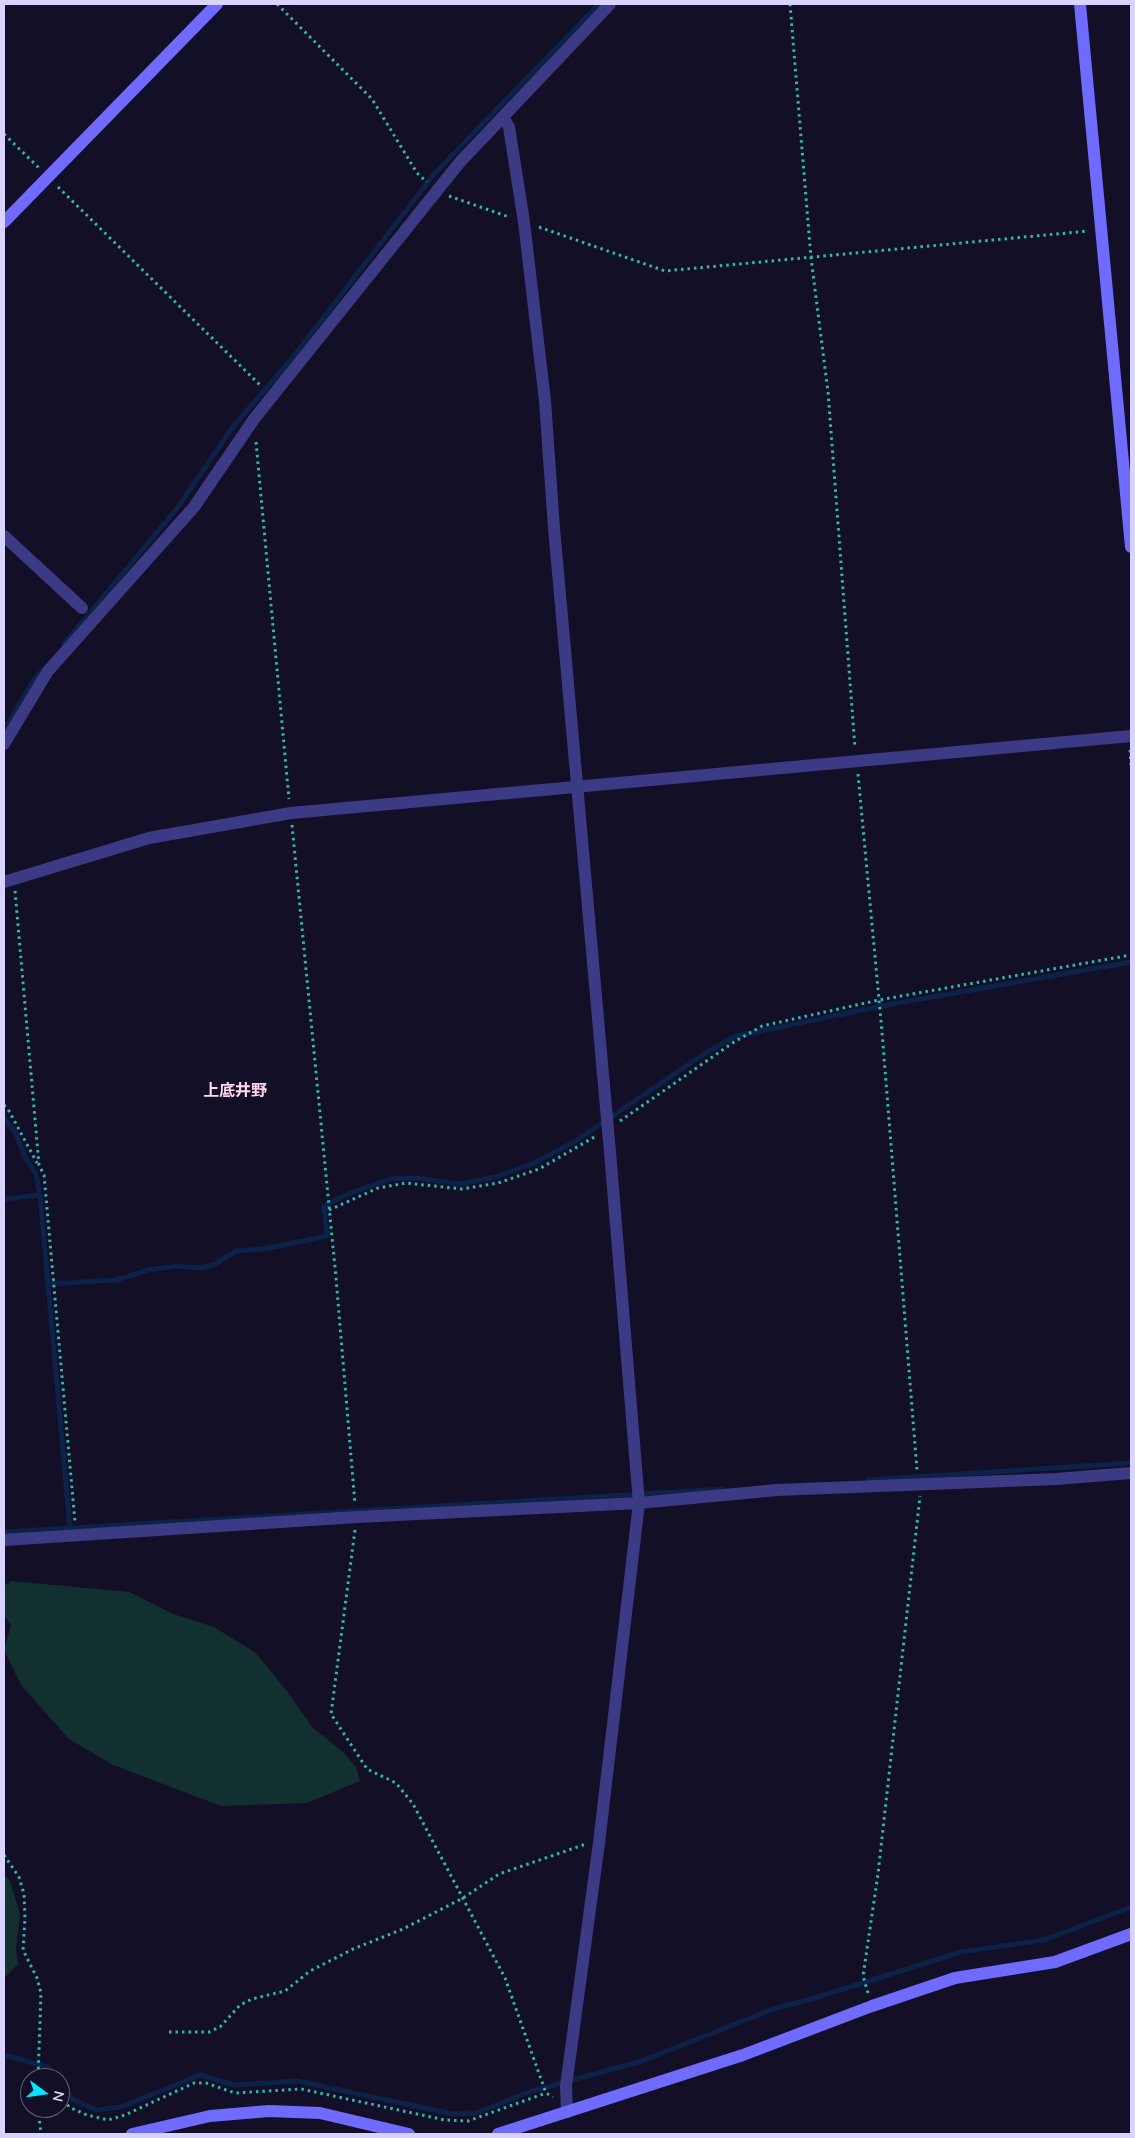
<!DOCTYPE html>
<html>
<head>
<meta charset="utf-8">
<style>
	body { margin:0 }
	#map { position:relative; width:1135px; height:2138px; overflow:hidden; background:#130f26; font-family:Mulish,sans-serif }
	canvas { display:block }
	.frame { position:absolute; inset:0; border:5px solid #d9d4ff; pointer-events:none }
	.north { position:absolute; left:20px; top:2068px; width:50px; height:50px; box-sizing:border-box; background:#130f26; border:1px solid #625e7d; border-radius:50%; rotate:104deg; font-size:14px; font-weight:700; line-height:20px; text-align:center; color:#d9d4ff }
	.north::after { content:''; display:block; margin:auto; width:18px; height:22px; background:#00e5ff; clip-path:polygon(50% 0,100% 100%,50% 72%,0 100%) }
</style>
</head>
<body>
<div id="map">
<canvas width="1135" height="2138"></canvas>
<div class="frame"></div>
<div class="north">N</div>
</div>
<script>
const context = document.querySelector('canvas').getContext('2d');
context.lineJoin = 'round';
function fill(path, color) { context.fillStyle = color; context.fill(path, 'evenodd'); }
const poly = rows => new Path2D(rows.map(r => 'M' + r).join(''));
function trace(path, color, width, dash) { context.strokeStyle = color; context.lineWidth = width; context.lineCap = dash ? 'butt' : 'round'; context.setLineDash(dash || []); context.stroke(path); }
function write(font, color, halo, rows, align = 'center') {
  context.font = font + ' Mulish,"Noto Sans JP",sans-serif'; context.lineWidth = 4; context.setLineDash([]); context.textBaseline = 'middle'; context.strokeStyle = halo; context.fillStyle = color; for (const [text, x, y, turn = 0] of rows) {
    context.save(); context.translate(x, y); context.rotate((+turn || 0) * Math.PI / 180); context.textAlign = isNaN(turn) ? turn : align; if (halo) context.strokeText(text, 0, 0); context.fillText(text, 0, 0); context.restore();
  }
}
const green = poly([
	[11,1581,129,1592,173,1614,214,1627,256,1653,289,1694,312,1727,343,1752,356,1767,360,1781,307,1803,221,1806,113,1765,69,1739,21,1685,4,1650,11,1625,4,1615,4,1586],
	[4,1875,10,1881,20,1914,16,1949,18,1964,4,1978]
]);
const stream = poly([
	[64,644,178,507,232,428,290,361,435,173,599,4],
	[4,730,34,680,43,670],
	[4,1118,15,1132,25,1157,36,1174,40,1195,48,1284,116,1280,148,1270,177,1266,200,1268,213,1265,236,1251,264,1249,327,1236,324,1206,348,1194,390,1179,415,1178,460,1184,495,1177,532,1164,574,1142,704,1054,736,1036,892,1004,1131,962],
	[4,1199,40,1195],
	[48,1284,70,1528],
	[868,1480,1131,1463],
	[4,1532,724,1489],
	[4,2055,48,2067,58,2078],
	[60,2081,72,2099,96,2110,121,2107,200,2075,234,2085,297,2081,453,2114,476,2113,532,2091,642,2061,773,2009,808,2000,961,1952,1044,1940,1131,1907]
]);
const path = poly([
	[277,4,372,99,417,173,427,182],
	[790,4,811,258,828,392,855,748],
	[4,134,39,168],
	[58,187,262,387],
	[449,196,509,217],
	[539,227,665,271,1088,231],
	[256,442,289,799],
	[1130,750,1131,765],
	[858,774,882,1032,917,1470],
	[292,825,336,1278,355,1504],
	[15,891,39,1165,44,1175,75,1522],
	[4,1105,8,1109,37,1163],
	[620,1121,734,1042,762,1026,879,1000,1131,955],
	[329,1210,378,1188,406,1183,462,1189,498,1183,539,1169,596,1136],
	[355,1530,331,1714,367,1769,396,1783,413,1804,505,1978,546,2093,553,2097],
	[4,1855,19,1877,24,1894,25,1918,23,1950,37,1978,41,1993,38,2078],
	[868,1993,863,1976,878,1874,920,1496],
	[169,2032,209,2032,220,2027,240,2005,252,1999,285,1991,310,1971,353,1949,403,1929,463,1898,499,1874,586,1844],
	[38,2078,47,2078],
	[60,2094,69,2107,87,2115,108,2120,125,2115,194,2083,206,2083,235,2093,301,2089,445,2120,468,2121,546,2093],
	[38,2108,41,2134]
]);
const street = poly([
	[503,117,509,127,524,222,545,401,554,528,610,1152,639,1503,599,1843,566,2086,567,2112],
	[4,536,82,608],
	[4,744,48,671,194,507,254,419,460,162,610,4],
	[4,882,149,838,291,813,1131,736],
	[4,1540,357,1517,639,1503,777,1490,1056,1479,1131,1473]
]);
const secondary = poly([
	[1080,4,1131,547],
	[4,222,217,4],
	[132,2134,210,2116,269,2111,320,2113,409,2134],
	[498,2134,743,2055,872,2006,955,1978,1055,1962,1131,1934]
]);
const quarterNames = [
	["上底井野",235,1091]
];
fill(green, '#12302f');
trace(stream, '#0c2248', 5);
trace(path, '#2fb8b0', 3, [2.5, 4]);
trace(street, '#3d3a85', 12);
trace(secondary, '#6f6bff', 12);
write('bold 16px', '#ffd6f0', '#130f26', quarterNames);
</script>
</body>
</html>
